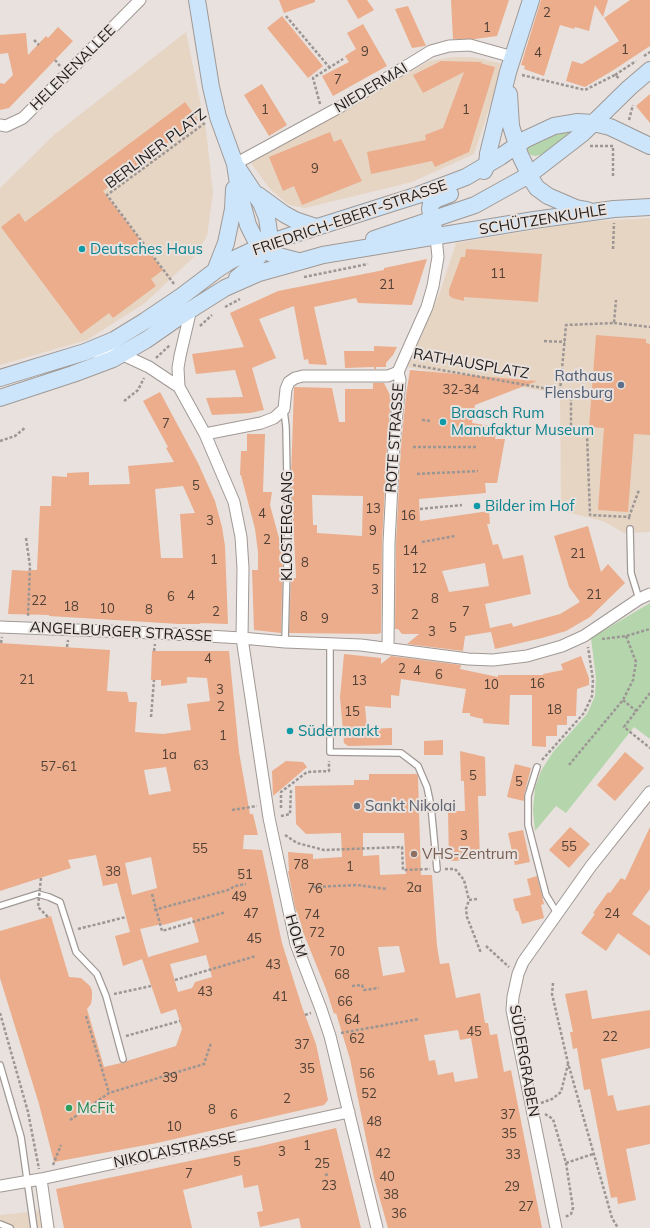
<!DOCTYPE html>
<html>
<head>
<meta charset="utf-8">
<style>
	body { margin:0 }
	canvas { display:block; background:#e8e1dd }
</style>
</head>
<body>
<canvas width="650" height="1228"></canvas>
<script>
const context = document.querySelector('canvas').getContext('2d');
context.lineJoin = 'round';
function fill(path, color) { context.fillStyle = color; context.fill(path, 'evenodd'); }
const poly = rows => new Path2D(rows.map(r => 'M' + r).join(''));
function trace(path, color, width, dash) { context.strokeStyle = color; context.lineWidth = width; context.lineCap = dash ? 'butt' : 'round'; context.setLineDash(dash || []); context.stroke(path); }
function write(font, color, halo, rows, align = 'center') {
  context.font = font + ' Mulish,sans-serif'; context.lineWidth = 4; context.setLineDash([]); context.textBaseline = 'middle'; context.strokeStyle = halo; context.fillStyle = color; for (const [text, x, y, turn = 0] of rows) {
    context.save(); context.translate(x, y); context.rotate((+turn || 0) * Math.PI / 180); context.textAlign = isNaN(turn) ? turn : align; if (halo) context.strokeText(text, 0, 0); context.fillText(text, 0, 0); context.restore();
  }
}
const commercial = poly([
	[186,32,206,130,213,193,207,236,194,257,145,303,87,340,0,365,0,188,55,134],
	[453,57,472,57,504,64,474,154,412,182,305,208,289,205,270,189,251,163,429,61],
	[650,218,650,532,624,533,603,521,561,511,560,394,407,367,440,292,456,243,580,222],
	[39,1211,42,1228,0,1228,0,1215]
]);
const green = poly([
	[573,130,544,154,535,156,531,155,528,152,528,147,550,136,562,132],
	[650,603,650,739,634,727,566,813,556,806,535,831,533,810,535,788,541,771,553,752,587,714,595,696,596,678,591,638]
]);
const building = poly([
	[279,0,315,0,315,2,284,13],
	[347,0,367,0,374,10,358,19],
	[451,0,509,0,497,36,475,39,453,39],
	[541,0,608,0,603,17,595,5,589,31,575,27,574,29,560,25,544,76,524,69,525,66,521,65],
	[630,0,650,0,650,46,612,71,585,87,566,81,572,61,582,64,619,41,604,18],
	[408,6,426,46,425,46,412,48,395,9],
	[282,16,323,66,308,78,267,28],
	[363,24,387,66,333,96,322,76,349,62,345,56,356,49,347,33],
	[58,27,73,41,9,108,0,110,0,83,4,84,13,75,8,53,0,54,0,35,26,33,28,55,46,36,48,38],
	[441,61,483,62,480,63,495,67,469,152,435,167,432,161,371,174,367,152,426,140,425,135,443,128,464,72,423,93,413,75],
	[262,84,287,125,269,136,244,95],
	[650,94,650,123,636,106],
	[185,102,198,120,103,191,163,270,151,279,156,286,113,318,109,313,81,334,1,227,19,213,25,222],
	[330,132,334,142,341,139,362,181,302,205,294,186,283,191,269,157],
	[466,249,542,254,538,302,464,297,464,301,452,298,449,295,449,290,461,257,465,257],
	[427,259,412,305,358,303,356,298,314,307,327,365,309,364,308,359,304,360,294,306,259,319,276,358,252,368,264,410,250,413,212,415,206,398,243,397,235,370,196,374,192,354,244,347,230,313,278,291,384,270,384,268],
	[596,335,646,339,646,343,650,344,650,435,634,434,628,512,598,510,604,428,589,427],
	[374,346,397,347,393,355,386,363,386,367,376,367,376,369,374,369,374,367,345,368,344,351,374,351],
	[410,370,537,381,475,405,472,423,497,427,495,439,505,439,497,483,485,483,486,493,419,499,420,521,489,511,490,524,487,524,493,545,498,544,503,559,523,555,531,594,485,604,490,628,512,623,513,627,560,614,580,602,569,587,554,536,588,526,601,572,608,564,625,583,590,617,566,631,542,638,495,649,491,632,465,636,463,651,407,644,419,634,402,634,398,629,395,629,396,543,401,446,406,395],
	[485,563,489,586,449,592,442,571],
	[373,383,384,383,391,397,387,446,382,543,381,633,377,634,289,633,291,578,296,578,291,478,294,388,294,387,332,388,339,422,345,422,345,389,373,389],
	[312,495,363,496,362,536,317,533,317,525,313,525],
	[160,392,198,463,215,501,222,527,225,546,228,624,199,623,201,624,179,624,49,616,49,615,8,614,12,570,31,571,31,570,37,570,40,506,51,506,52,476,67,477,67,473,89,472,89,485,130,484,128,466,174,462,166,448,168,447,143,401],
	[183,486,195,513,180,514,183,558,161,558,155,489],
	[247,434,265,434,263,492,272,492,270,505,283,553,281,633,254,630,252,570,258,570,258,552,255,529,241,475,240,475,241,451,247,451],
	[0,643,110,650,107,691,127,692,129,702,137,702,135,732,163,734,191,730,187,704,210,701,207,678,187,677,187,683,161,686,161,680,151,680,152,651,229,651,239,752,250,814,253,814,258,835,244,835,243,849,262,850,282,943,302,1007,316,1044,328,1100,324,1105,157,1143,54,1162,39,1104,0,978,0,931,51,916,69,977,81,978,90,986,92,991,92,997,91,1004,87,1009,104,1067,121,1063,124,1063,127,1061,176,1046,182,1029,176,1009,161,1014,142,959,199,942,192,917,163,925,162,924,140,929,148,957,123,966,115,936,130,932,117,883,103,886,96,855,68,860,71,868,0,891],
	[166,767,171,791,149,795,144,770],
	[151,857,157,888,132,895,125,863],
	[206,955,212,977,195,982,192,988,178,992,170,964],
	[344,654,381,658,381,664,391,656,461,665,460,669,498,677,498,675,543,675,543,674,563,670,561,664,581,656,589,678,589,685,577,689,576,716,567,716,567,725,557,725,557,736,546,736,546,747,532,746,532,695,510,695,509,725,483,723,483,719,470,716,470,713,462,713,466,689,401,679,399,696,391,695,391,708,365,706,367,729,392,728,392,745,348,746,344,743,340,697],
	[443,740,443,755,424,755,424,741],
	[460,751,485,757,486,796,478,796,480,860,449,861,448,811,465,811,464,781,461,781],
	[625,752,644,768,615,801,597,785],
	[286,761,303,762,307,767,273,796,272,771],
	[515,764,531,768,524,795,524,801,507,797],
	[369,774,417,774,418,777,421,875,432,875,437,946,440,964,449,963,456,998,480,993,485,1023,488,1023,490,1035,497,1034,504,1072,511,1070,542,1228,388,1228,374,1178,350,1059,336,1013,334,1014,326,989,301,927,302,927,295,907,288,871,289,871,288,852,313,854,313,859,342,857,341,833,306,834,296,824,295,786,354,785,354,780,369,780],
	[363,833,404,833,406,874,380,875,379,855,363,856],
	[399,946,405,972,383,976,378,947],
	[458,1030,460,1040,471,1038,478,1078,455,1082,453,1072,438,1075,435,1060,429,1061,424,1035],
	[570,827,590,844,569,868,549,850],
	[650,827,650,889,632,914,650,926,650,956,618,933,606,951,581,933,595,914,593,913,608,892,610,893,621,878,625,880],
	[523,830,530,862,515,865,508,833],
	[537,876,544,904,541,905,544,918,522,924,518,911,516,911,513,899,531,895,527,879],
	[587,990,592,1019,650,1010,650,1048,601,1059,608,1096,613,1095,617,1111,650,1105,650,1144,626,1149,636,1200,618,1204,617,1197,611,1198,590,1089,584,1090,577,1048,573,1049,570,1032,573,1032,565,994],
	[336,1128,361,1228,301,1228,299,1218,260,1227,257,1212,263,1211,258,1185,244,1188,242,1175,183,1190,192,1228,64,1228,56,1189,261,1146]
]);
const path = poly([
	[286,16,330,68],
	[34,40,39,45],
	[644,56,650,52],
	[55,60,60,66],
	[522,75,585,90,615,75,620,79],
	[615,75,636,61],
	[320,104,313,78,343,59],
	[629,120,633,105],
	[590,146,613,146,614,145],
	[613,176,613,146],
	[613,249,614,223],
	[304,277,368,264],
	[174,284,107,195,205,123],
	[225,307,240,299],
	[614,323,650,327],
	[200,326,212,315],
	[544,341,565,342],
	[156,358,170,345],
	[413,365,571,393,571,432,587,434,590,515,629,517,629,521],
	[560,391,566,325,614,323,616,300],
	[124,401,138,390,144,378],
	[422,420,431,421],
	[0,441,15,436,26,427],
	[413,447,477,447],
	[417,474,478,471],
	[420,509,462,505],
	[629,517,639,490],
	[26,538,30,566,28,617],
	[422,542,455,536],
	[602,639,626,636,650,629],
	[1,643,2,637],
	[67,647,68,640],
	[154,651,155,644],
	[650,693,624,727,650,748],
	[623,700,636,711],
	[151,717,154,680],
	[542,760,584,713,592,696,593,680,588,647],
	[569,765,623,700,633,680,636,662,626,636],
	[281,808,281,792,307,772,329,771,329,761],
	[232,810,257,806],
	[281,816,290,814,291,789],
	[285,835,297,843,324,850,402,847,403,870,430,869],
	[445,869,455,869,464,880,469,900],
	[313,887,357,885,387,889],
	[152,894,162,931,226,912],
	[477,899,469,900,466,909,467,917,481,953],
	[154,910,228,890,235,886,246,884],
	[78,929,126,917],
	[486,946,509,967],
	[175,980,256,956],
	[553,983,552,994,568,1063,612,1218,618,1228],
	[352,986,362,985,364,990,379,988],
	[114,994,151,986],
	[0,1013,28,1112,39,1169],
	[305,1015,311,1013],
	[86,1016,109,1093],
	[341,1033,419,1019],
	[126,1036,180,1021],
	[541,1103,552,1099,561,1092,568,1064],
	[545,1114,553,1119,566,1163,573,1208,571,1214,565,1217],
	[70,1120,109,1093,204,1064,211,1043],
	[566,1163,593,1154],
	[53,1165,61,1145],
	[325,1175,329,1174]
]);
const lane = poly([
	[284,410,286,427,288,525,285,642],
	[630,529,631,573,639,599],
	[330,645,330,752,401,753,418,766,427,787,431,806,437,869],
	[537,767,528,796,528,825,546,895,557,913],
	[0,906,38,894,49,897,60,902,76,952,97,974,106,996,123,1059],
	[0,1065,21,1137,34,1228],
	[0,1224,10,1228]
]);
const street = poly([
	[0,125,6,126,23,118,140,0],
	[235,164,338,108,431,51,449,46,470,45,513,57],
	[92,352,108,352,121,354,149,367,179,387,205,434,234,502,241,537,243,568,242,638,269,818,296,944,321,1009,330,1036,377,1228],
	[179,387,178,368,180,356,191,309],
	[205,434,261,423,274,418,284,409,286,389,289,382,295,378,303,376,388,376,398,372],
	[0,627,155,633,242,638,285,642,361,645,468,659,493,660,527,656,562,646,584,636,639,599,650,594],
	[388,648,389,543,394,446,400,380,398,372,427,307,433,286,438,257,436,237],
	[41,1179,48,1228],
	[0,1186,41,1179,349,1112],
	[556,1228,512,1010,513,997,518,974,523,962,591,866,650,792]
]);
const secondary = poly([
	[197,0,211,87,218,117,235,164,239,191,248,225,255,239,263,250,275,255,298,261],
	[509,94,511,126,520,155,533,182,537,188,548,196,576,208,587,210],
	[484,171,487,165,488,154,508,72,531,0],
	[258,195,284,214,295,220,316,227],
	[434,229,430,209,431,203,437,199,450,194],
	[374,239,475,205,529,175,582,134,629,88,650,70],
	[215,271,226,243,233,209,234,189],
	[237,278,248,269,259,256,266,244,269,232,267,218,261,203,237,167],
	[0,378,85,352,114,340,145,321,182,296,215,271,230,261,268,243,289,236,418,195,466,177,500,157,526,139,554,126,578,122,593,123,610,127,650,146],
	[0,398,73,374,113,359,146,340,179,317,225,288,259,273,277,268,323,255,534,220,614,209,650,207]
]);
const pathBridge = poly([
	[41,878,38,907,48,917]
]);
const markers = [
	[82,249,4,"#0f9aa8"],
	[621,385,4,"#5c6f8a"],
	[443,422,4,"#0f9aa8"],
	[477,506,4,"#0f9aa8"],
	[290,731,4,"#0f9aa8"],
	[357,806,4,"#6b7280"],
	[414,854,4,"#8d6e63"],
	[69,1108,4,"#2e9e5b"]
];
const numberNames = [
	["2",547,13],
	["1",487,28],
	["1",625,50],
	["9",365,52],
	["4",538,53],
	["7",338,80],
	["1",265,110],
	["1",466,110],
	["9",315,169],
	["11",498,274],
	["21",387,285],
	["32-34",461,390],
	["7",166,424],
	["5",196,486],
	["13",373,509],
	["4",262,514],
	["16",408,516],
	["3",210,521],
	["9",373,531],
	["2",267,540],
	["14",410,551],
	["21",578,554],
	["1",214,560],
	["8",305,563],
	["12",419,569],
	["5",376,570],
	["3",375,590],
	["21",594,595],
	["4",191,596],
	["6",171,597],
	["8",435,599],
	["22",39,601],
	["18",71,607],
	["10",107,609],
	["8",149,610],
	["2",216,612],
	["7",466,612],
	["2",415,615],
	["8",304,617],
	["9",325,619],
	["5",453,628],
	["3",432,632],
	["4",208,659],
	["2",402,669],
	["4",417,671],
	["6",439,675],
	["21",27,680],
	["13",359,681],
	["16",537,684],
	["10",491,685],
	["3",220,690],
	["2",221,707],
	["18",554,710],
	["15",352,712],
	["1",223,736],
	["1a",169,755],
	["63",201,766],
	["57-61",59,767],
	["5",473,776],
	["5",519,782],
	["3",464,836],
	["55",569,847],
	["55",200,849],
	["78",301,865],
	["1",350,867],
	["38",113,872],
	["51",245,875],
	["2a",414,888],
	["76",315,889],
	["49",239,897],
	["47",251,914],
	["24",612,914],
	["74",312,915],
	["72",317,933],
	["45",254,939],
	["70",337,952],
	["43",273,965],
	["68",342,975],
	["43",205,992],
	["41",280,997],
	["66",345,1002],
	["64",352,1020],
	["45",474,1032],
	["22",610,1037],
	["62",357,1039],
	["37",302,1045],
	["35",307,1069],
	["56",367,1074],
	["39",170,1078],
	["52",369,1094],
	["2",287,1099],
	["8",212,1110],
	["6",234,1115],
	["37",508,1115],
	["48",374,1122],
	["10",174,1127],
	["35",509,1134],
	["1",307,1146],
	["3",282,1152],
	["42",383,1154],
	["33",513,1155],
	["5",237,1162],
	["25",322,1164],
	["7",189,1174],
	["40",387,1177],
	["23",329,1186],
	["29",512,1187],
	["38",391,1195],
	["27",526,1207],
	["36",399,1214]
];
const streetNames = [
	["HELENENALLEE",73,68,-45],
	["NIEDERMAI",371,88,-31],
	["BERLINER PLATZ",156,149,-37],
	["FRIEDRICH-EBERT-STRASSE",350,218,-19],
	["SCHÜTZENKUHLE",543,220,-9],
	["RATHAUSPLATZ",471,364,10],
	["ROTE STRASSE",395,438,-86],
	["KLOSTERGANG",287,526,-90],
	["ANGELBURGER STRASSE",121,632,3],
	["HOLM",296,936,74],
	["SÜDERGRABEN",524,1061,80],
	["NIKOLAISTRASSE",175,1150,-12]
];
const cultureNames = [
	["Deutsches Haus",90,249],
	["Braasch Rum",451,413],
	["Manufaktur Museum",451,430],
	["Bilder im Hof",485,506],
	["Südermarkt",298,731]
];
const serviceNames = [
	["Rathaus",613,376],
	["Flensburg",613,393]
];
const worshipNames = [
	["Sankt Nikolai",365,806]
];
const educationNames = [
	["VHS-Zentrum",422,854]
];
const leisureNames = [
	["McFit",77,1108]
];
fill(commercial, '#e7d5c4');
fill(green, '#b5d6ad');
fill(building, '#ebad8c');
trace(lane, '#a09995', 8);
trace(street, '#a09995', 13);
trace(secondary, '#a09995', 18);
trace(path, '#9c9694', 2.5, [3, 2]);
trace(lane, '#fff', 5.5);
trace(street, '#fff', 11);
trace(secondary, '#cce5fb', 16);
trace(pathBridge, '#9c9694', 2.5, [3, 2]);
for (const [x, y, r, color] of markers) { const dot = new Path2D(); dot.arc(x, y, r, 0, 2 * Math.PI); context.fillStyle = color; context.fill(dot); trace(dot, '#e8e1dd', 1.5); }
write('13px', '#514036', null, numberNames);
write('15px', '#1e1b1a', '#e8e1dd', streetNames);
write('15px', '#0d838f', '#e8e1dd', cultureNames, 'left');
write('15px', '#4e5e75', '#e8e1dd', serviceNames, 'right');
write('15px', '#5b616d', '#e8e1dd', worshipNames, 'left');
write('15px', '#785e54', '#e8e1dd', educationNames, 'left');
write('15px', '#27864d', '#e8e1dd', leisureNames, 'left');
</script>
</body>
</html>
